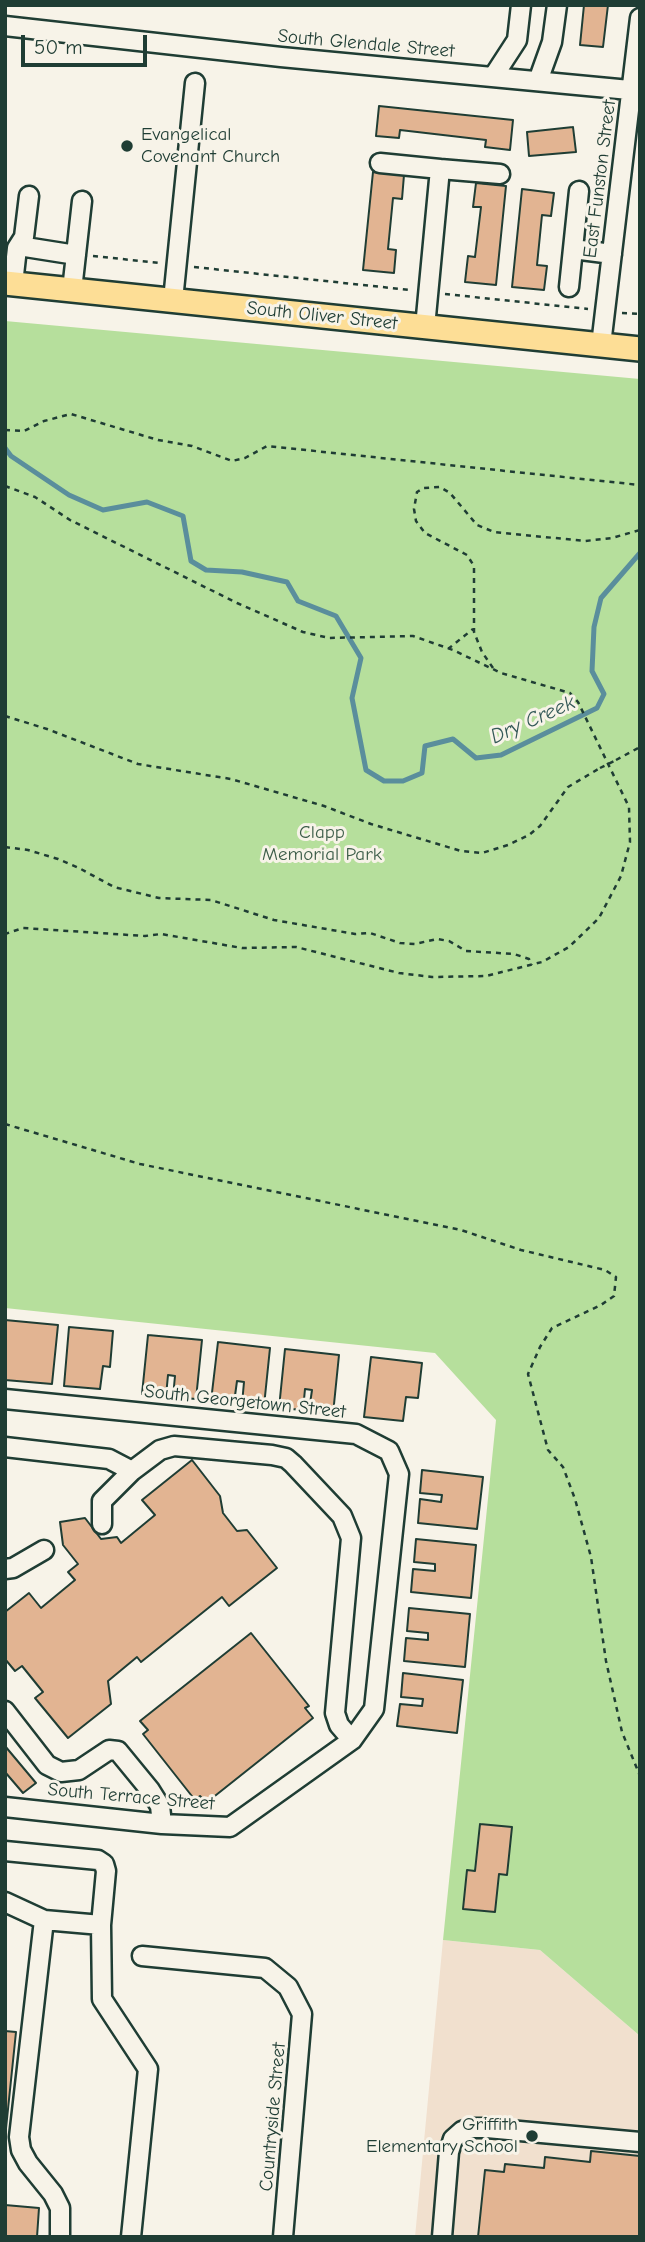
<!DOCTYPE html>
<html>
<head>
<meta charset="utf-8">
<style>
	body { margin:0 }
	#map { position:relative; width:645px; height:2242px; overflow:hidden; background:#f7f3e8; font-family:"Comic Neue",sans-serif }
	canvas { display:block }
	.frame { position:absolute; inset:0; border:7px solid #1f3d34; pointer-events:none }
	.scale { position:absolute; left:21px; top:35px; width:126px; height:32px; box-sizing:border-box; border:4px solid #1f3d34; border-top:0; padding-left:9px; font-size:21px; line-height:24px; white-space:nowrap; color:#1f3d34; -webkit-text-stroke:5px #f7f3e8; paint-order:stroke }
</style>
</head>
<body>
<div id="map">
<canvas width="645" height="2242"></canvas>
<div class="frame"></div>
<div class="scale">50 m</div>
</div>
<script>
const context = document.querySelector('canvas').getContext('2d');
context.lineJoin = 'round';
function fill(path, color) { context.fillStyle = color; context.fill(path, 'evenodd'); }
const poly = rows => new Path2D(rows.map(r => 'M' + r).join(''));
function trace(path, color, width, dash) { context.strokeStyle = color; context.lineWidth = width; context.lineCap = dash ? 'butt' : 'round'; context.setLineDash(dash || []); context.stroke(path); }
function write(font, color, halo, rows, align = 'center') {
  context.font = font + ' "Comic Neue",sans-serif'; context.lineWidth = 6; context.setLineDash([]); context.textBaseline = 'middle'; context.strokeStyle = halo; context.fillStyle = color; for (const [text, x, y, turn = 0] of rows) {
    context.save(); context.translate(x, y); context.rotate((+turn || 0) * Math.PI / 180); context.textAlign = isNaN(turn) ? turn : align; if (halo) context.strokeText(text, 0, 0); context.fillText(text, 0, 0); context.restore();
  }
}
const built = poly([
	[443,1940,540,1950,640,2036,640,2237,415,2237]
]);
const green = poly([
	[5,321,640,379,640,2036,540,1950,443,1940,496,1420,435,1353,5,1308]
]);
const stream = poly([
	[5,448,11,456,69,495,103,510,147,502,183,516,191,561,206,570,242,572,287,582,298,601,336,616,361,658,352,698,366,770,384,781,403,781,422,773,425,746,453,739,476,758,501,755,597,708,604,694,592,671,594,627,601,598,640,553]
]);
const building = poly([
	[584,5,608,5,603,47,580,45,584,5],
	[379,106,513,120,510,150,485,147,486,140,400,130,399,138,376,136,379,106],
	[573,127,576,152,529,156,527,132,573,127],
	[373,172,404,175,402,199,393,198,388,249,396,250,394,273,363,270,373,172],
	[476,183,506,186,496,285,465,282,468,256,475,257,481,207,473,207,476,183],
	[522,189,554,193,551,216,542,215,537,265,547,266,544,290,512,287,522,189],
	[5,1320,58,1325,52,1384,5,1380,5,1320],
	[69,1327,113,1331,110,1367,103,1366,100,1389,64,1386,69,1327],
	[148,1335,202,1340,196,1399,173,1397,175,1376,168,1375,166,1396,142,1394,148,1335],
	[218,1342,270,1348,264,1406,242,1404,244,1382,237,1381,234,1403,211,1401,218,1342],
	[285,1349,339,1355,333,1414,309,1411,312,1390,305,1389,303,1410,279,1408,285,1349],
	[371,1357,422,1363,418,1398,406,1397,403,1421,364,1417,371,1357],
	[192,1460,220,1496,223,1513,237,1531,247,1530,277,1568,229,1606,222,1597,141,1662,137,1657,108,1681,111,1704,68,1738,35,1698,43,1692,22,1666,15,1671,5,1659,5,1612,29,1593,41,1608,75,1580,68,1572,78,1564,63,1545,60,1522,85,1518,101,1539,117,1537,121,1543,155,1515,142,1500,192,1460],
	[422,1470,483,1477,477,1529,418,1523,420,1499,441,1502,442,1495,420,1493,422,1470],
	[416,1539,476,1545,471,1598,411,1592,413,1569,435,1571,435,1564,414,1562,416,1539],
	[409,1608,470,1614,465,1667,404,1661,406,1638,428,1640,428,1633,407,1631,409,1608],
	[251,1633,309,1706,305,1708,313,1718,206,1803,200,1796,195,1800,143,1734,148,1730,140,1721,251,1633],
	[403,1673,463,1680,457,1733,397,1726,400,1704,422,1706,423,1699,401,1697,403,1673],
	[5,1746,36,1783,23,1793,5,1772,5,1746],
	[480,1824,512,1827,507,1875,499,1874,495,1912,463,1909,467,1870,475,1871,480,1824],
	[5,2031,16,2032,5,2138,5,2031],
	[591,2151,640,2156,640,2237,478,2237,485,2170,504,2172,505,2164,544,2168,545,2157,590,2162,591,2151],
	[5,2205,39,2208,37,2237,5,2237,5,2205]
]);
const path = poly([
	[93,256,160,263],
	[194,267,410,290],
	[445,294,588,309],
	[622,313,640,314],
	[5,430,24,431,44,421,71,414,158,440,192,446,232,461,245,458,267,446,640,485],
	[5,486,35,497,70,520,237,603,303,632,329,638,413,636,453,650,501,673,570,693,578,702,629,807,630,842,621,876,599,918,569,947,542,962,486,976,432,977,399,973,296,947,242,948,161,934,145,936,23,928,5,934],
	[448,649,473,629],
	[493,668,482,652,474,632,474,566,467,555,425,533,416,521,414,509,417,492,424,488,440,487,450,493,477,525,494,532,585,541,612,538,640,530],
	[5,716,47,729,138,764,231,779,324,806,371,824,461,851,482,853,508,845,529,835,540,826,568,787,600,768],
	[616,760,640,747],
	[5,847,28,850,58,859,79,868,114,887,159,898,211,900,274,920,355,934,370,933,400,943,415,944,437,939,449,941,466,951,514,954,529,959,532,965],
	[5,1124,140,1164,461,1230,521,1250,605,1270,616,1277,614,1296,601,1305,552,1328,540,1347,528,1374,548,1450,563,1467,575,1499,591,1557,606,1661,622,1732,640,1776]
]);
const minor = poly([
	[5,26,281,57,640,91],
	[493,77,517,40,521,5],
	[538,81,552,42,557,5],
	[380,163,440,169,425,327],
	[440,169,500,174],
	[19,246,76,255],
	[573,249,612,254],
	[13,284,17,248,24,237,29,196],
	[569,287,579,191],
	[72,290,82,201],
	[173,300,195,83],
	[601,345,640,18],
	[5,1399,356,1434,389,1451,399,1474,374,1709,352,1740,230,1827,162,1824,5,1807],
	[5,1447,109,1459,132,1471,160,1450,174,1446,272,1455,286,1458,293,1464,342,1516,351,1538,335,1713,339,1725,352,1740],
	[102,1524,102,1501,132,1471],
	[5,1569,13,1568,44,1550],
	[5,1711,47,1765,61,1772,79,1770,109,1750,118,1751,150,1790,160,1806,162,1824],
	[5,1851,98,1860,104,1864,106,1871,101,1925,102,1999,148,2069,131,2237],
	[5,1902,44,1920,101,1925],
	[44,1920,19,2137,21,2150,28,2163,53,2194,60,2208,60,2237],
	[142,1956,265,1968,288,1987,302,2014,283,2237],
	[442,2237,449,2152,453,2139,462,2131,471,2128,487,2128,640,2142]
]);
const major = poly([
	[5,283,640,349]
]);
const pathBridge = poly([
	[600,768,616,760]
]);
const markers = [
	[127,146,7,"#1f3d34"],
	[532,2136,7,"#1f3d34"]
];
const streetNames = [
	["South Glendale Street",366,44,5],
	["East Funston Street",600,179,-83],
	["South Oliver Street",322,316,6],
	["South Georgetown Street",245,1402,6],
	["South Terrace Street",131,1797,5],
	["Countryside Street",273,2117,-85]
];
const poiNames = [
	["Evangelical",141,135],
	["Covenant Church",141,157],
	["Griffith",518,2125,"right"],
	["Elementary School",518,2147,"right"]
];
const parkNames = [
	["Clapp",322,833],
	["Memorial Park",322,855]
];
const waterNames = [
	["Dry Creek",533,720,-24]
];
fill(built, '#f1e0ce');
fill(green, '#b6df9c');
trace(stream, '#5a8e9c', 5);
fill(building, '#e2b492');
trace(building, '#1f3d34', 2);
trace(minor, '#1f3d34', 23);
trace(major, '#1f3d34', 28);
trace(path, '#1f3d34', 2.5, [5, 5]);
trace(minor, '#f7f3e8', 18);
trace(major, '#fdde96', 23);
trace(pathBridge, '#1f3d34', 2.5, [5, 5]);
for (const [x, y, r, color] of markers) { const dot = new Path2D(); dot.arc(x, y, r, 0, 2 * Math.PI); context.fillStyle = color; context.fill(dot); trace(dot, '#f7f3e8', 2.5); }
write('19px', '#1f3d34', '#f7f3e8', streetNames);
write('19px', '#1f3d34', '#f7f3e8', poiNames, 'left');
write('19px', '#3d5d49', '#f7f3e8', parkNames);
write('italic 21px', '#335857', '#f7f3e8', waterNames);
</script>
</body>
</html>
